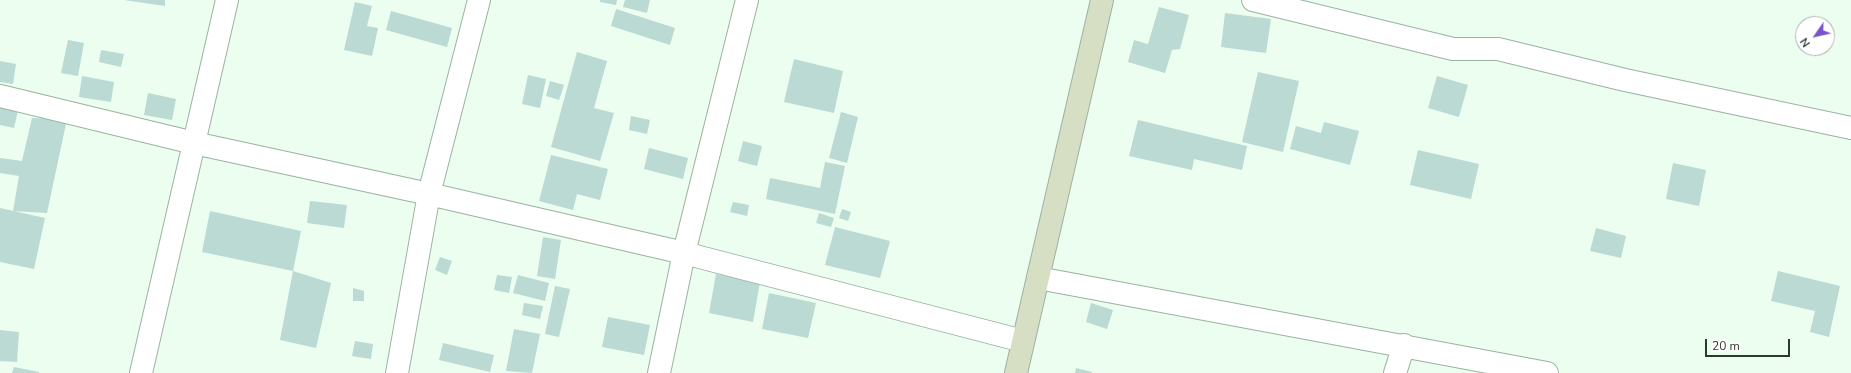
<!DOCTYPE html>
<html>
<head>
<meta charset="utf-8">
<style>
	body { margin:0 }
	#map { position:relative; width:1851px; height:373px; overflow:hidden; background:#ebfef0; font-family:"Nunito Sans",sans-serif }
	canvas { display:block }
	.north { position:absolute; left:1795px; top:16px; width:40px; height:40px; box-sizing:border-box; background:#fff; border:1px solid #abafac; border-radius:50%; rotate:236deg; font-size:11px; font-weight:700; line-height:16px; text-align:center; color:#2e3730 }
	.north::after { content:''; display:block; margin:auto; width:14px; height:18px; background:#7953cd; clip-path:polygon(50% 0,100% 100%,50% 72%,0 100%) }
	.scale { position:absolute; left:1705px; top:339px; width:85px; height:18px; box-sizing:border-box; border:2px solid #2e3730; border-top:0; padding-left:5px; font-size:12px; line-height:14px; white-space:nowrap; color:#2e3730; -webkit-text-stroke:3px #fff; paint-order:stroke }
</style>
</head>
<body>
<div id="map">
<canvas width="1851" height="373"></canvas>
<div class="north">N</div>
<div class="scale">20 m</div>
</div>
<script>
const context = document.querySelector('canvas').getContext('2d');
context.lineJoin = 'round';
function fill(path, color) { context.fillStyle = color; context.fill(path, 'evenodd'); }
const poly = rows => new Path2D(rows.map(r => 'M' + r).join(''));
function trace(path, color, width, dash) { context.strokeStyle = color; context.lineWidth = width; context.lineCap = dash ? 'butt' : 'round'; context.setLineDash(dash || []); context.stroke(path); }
const building = poly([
	[124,0,165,0,165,6],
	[600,0,617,0,616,5,600,2],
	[625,0,650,0,647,13,623,7],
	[355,2,372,6,367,26,378,28,372,56,344,50],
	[1159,7,1189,15,1180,49,1172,50,1165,73,1128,62,1134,40,1148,44],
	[616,9,675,28,670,45,611,26],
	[391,11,452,28,447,47,386,30],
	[1225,13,1271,19,1266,53,1221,47],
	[68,40,84,43,78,76,61,73],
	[101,50,124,54,121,67,99,62],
	[577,52,607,61,594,108,614,113,600,161,551,147],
	[794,59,843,71,834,113,784,102],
	[0,61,16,64,13,84,0,82],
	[1258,72,1299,81,1283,152,1242,142],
	[528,75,546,79,540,108,522,104],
	[82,76,114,82,111,102,79,97],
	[1437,76,1468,85,1459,117,1428,108],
	[550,81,564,85,559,100,546,96],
	[148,93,176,99,172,120,144,115],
	[0,105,18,110,14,128,0,125],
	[841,112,858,117,847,163,829,158],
	[631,116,650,120,647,134,629,130],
	[32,118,67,119,47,213,13,211,19,176,0,173,0,158,22,161],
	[1138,120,1247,146,1242,170,1194,159,1192,170,1129,156],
	[1324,122,1359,131,1350,165,1290,149,1296,126,1321,133],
	[743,141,762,146,757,166,738,161],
	[649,148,688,158,683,179,644,169],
	[1418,150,1479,164,1471,199,1410,185],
	[551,155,608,169,600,200,577,194,573,210,539,201],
	[825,162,845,166,835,214,766,199,770,178,820,188],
	[1673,163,1706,170,1699,206,1666,199],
	[310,201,347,205,344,228,307,223],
	[733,202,749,205,747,216,730,212],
	[0,208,45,218,34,269,0,262],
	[842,209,851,212,848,221,839,218],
	[210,211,301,231,293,271,331,283,316,348,280,340,293,271,202,252],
	[819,213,834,218,831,227,816,223],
	[835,227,890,241,880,278,825,265],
	[1596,228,1626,236,1621,258,1590,251],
	[543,237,561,240,555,279,537,276],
	[440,257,452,261,447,275,435,270],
	[1778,271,1840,286,1829,337,1810,332,1815,311,1771,301],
	[716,274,760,282,753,322,709,313],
	[497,275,512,277,509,293,494,290],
	[518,275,549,283,545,301,513,293],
	[555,286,570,289,559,337,545,334],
	[353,288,364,291,364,301,353,301],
	[769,293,816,303,808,338,762,329],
	[524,303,543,306,540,319,522,315],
	[1091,303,1113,310,1107,329,1086,322],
	[608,317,650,325,644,355,602,347],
	[514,329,540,334,532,373,506,371],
	[0,330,19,332,17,362,0,361],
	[355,341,373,344,371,359,352,356],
	[443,343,494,355,490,372,439,360],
	[14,367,39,372,39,373,12,373],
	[1076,368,1092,372,1092,373,1075,373]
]);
const street = poly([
	[1253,0,1453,49,1498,49,1625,80,1851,128],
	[0,96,194,143,429,194,684,253,1023,341],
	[1038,278,1547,373],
	[141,373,227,0],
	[397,373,429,194,479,0],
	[659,373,684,253,747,0],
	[1395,373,1404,345]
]);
const secondary = poly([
	[1016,373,1102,0]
]);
fill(building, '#badad3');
trace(street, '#9bb2a1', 24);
trace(secondary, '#9bb2a1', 24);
trace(street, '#fff', 22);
trace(secondary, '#d6dfc3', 22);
</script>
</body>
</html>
